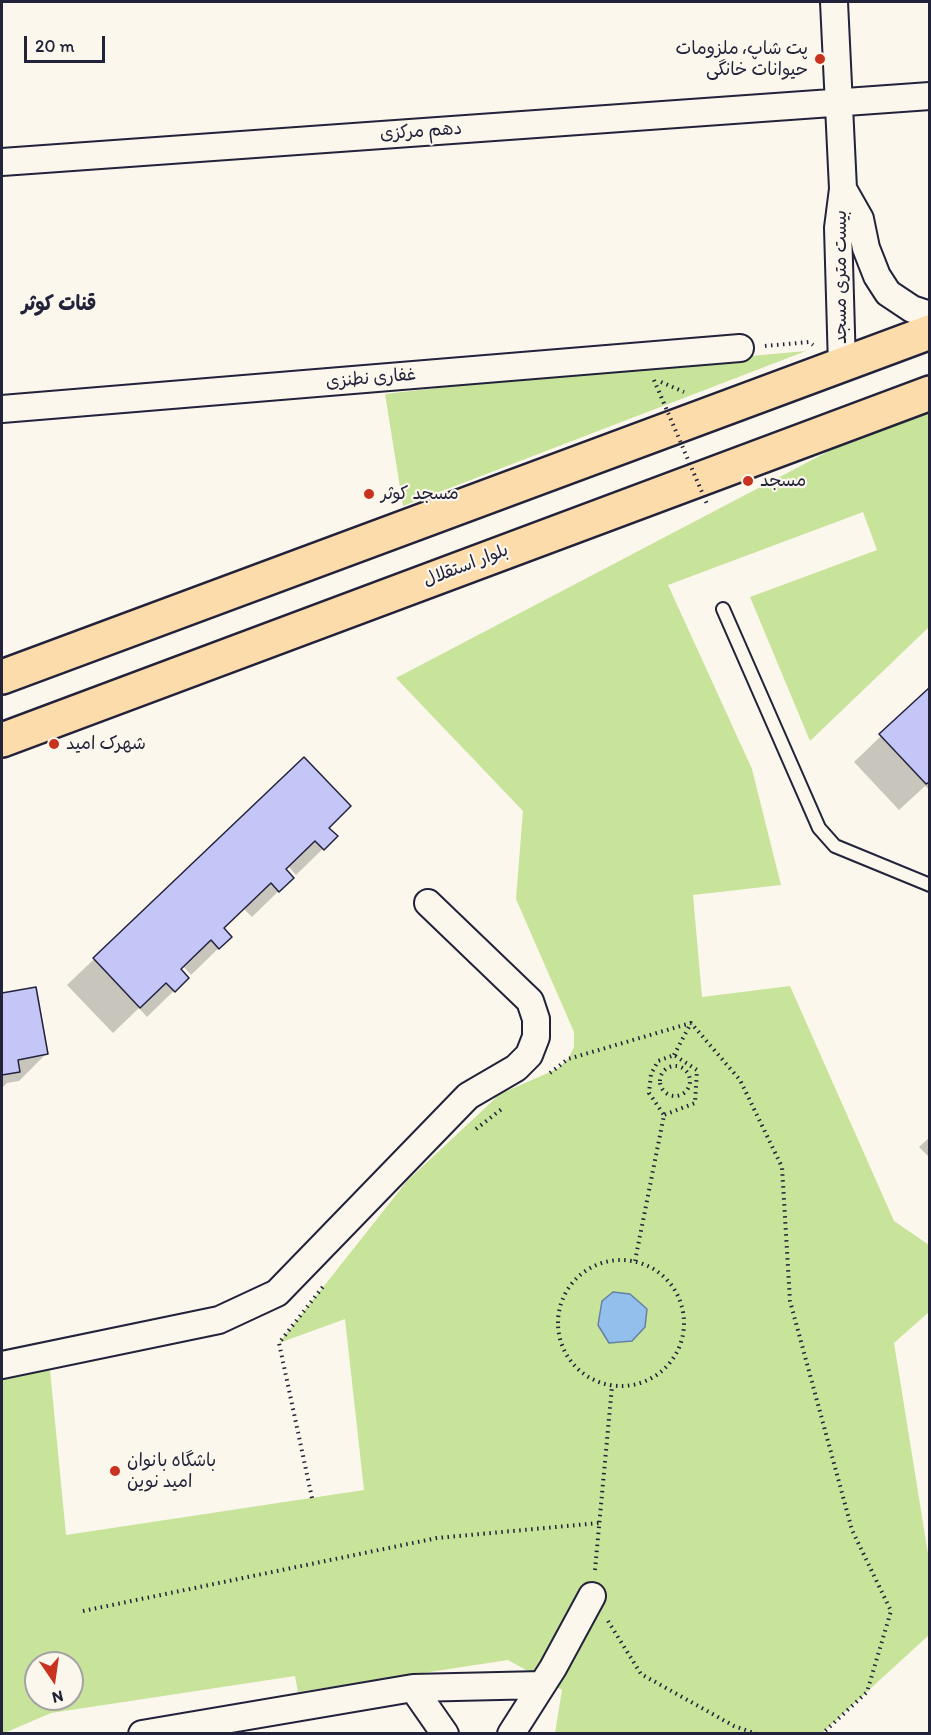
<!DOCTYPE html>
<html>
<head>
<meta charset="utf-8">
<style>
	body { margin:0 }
	#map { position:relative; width:931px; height:1735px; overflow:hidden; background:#fbf7ec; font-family:Itim,sans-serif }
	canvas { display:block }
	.frame { position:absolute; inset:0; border:3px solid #22223b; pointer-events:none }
	.north { position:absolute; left:24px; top:1651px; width:60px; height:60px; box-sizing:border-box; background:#fbf7ec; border:2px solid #a4a2a5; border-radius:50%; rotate:167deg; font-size:16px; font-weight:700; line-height:24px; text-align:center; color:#22223b }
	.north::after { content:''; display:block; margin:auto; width:21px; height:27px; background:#c8321e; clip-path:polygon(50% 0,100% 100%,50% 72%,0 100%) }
	.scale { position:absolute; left:24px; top:36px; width:81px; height:27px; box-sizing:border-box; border:3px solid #22223b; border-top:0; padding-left:8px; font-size:18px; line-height:21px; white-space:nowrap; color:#22223b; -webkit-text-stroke:4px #fbf7ec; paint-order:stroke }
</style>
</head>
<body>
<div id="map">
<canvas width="931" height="1735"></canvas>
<div class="frame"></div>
<div class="north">N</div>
<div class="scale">20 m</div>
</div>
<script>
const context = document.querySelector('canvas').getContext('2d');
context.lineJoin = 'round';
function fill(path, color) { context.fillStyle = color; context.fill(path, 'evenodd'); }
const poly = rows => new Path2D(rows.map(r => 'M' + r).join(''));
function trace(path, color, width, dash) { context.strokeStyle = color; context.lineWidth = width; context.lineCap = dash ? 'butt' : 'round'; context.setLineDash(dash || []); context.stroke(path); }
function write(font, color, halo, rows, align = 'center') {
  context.font = font + ' Itim,"Playpen Sans Arabic",sans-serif'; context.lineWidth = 4.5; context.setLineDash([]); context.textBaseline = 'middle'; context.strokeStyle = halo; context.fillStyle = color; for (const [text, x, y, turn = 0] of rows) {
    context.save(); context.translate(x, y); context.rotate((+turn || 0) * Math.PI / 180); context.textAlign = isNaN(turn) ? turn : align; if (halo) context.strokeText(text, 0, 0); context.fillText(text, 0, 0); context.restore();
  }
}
const green = poly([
	[806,351,403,506,385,394,575,372],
	[929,413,929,627,810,741,750,597,877,550,863,512,668,585,752,769,781,885,693,895,702,997,790,986,894,1221,929,1245,929,1312,894,1343,929,1560,929,1635,822,1733,555,1733,562,1690,508,1660,298,1692,295,1676,51,1713,2,1734,2,1379,50,1370,66,1535,364,1490,345,1319,279,1343,407,1181,500,1094,557,1069,568,1059,574,1047,574,1032,516,899,523,811,396,678,831,450],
	[36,1663,72,1663,72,1699,36,1699]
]);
const water = poly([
	[613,1292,630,1294,647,1309,645,1327,632,1341,609,1343,598,1325,602,1301,613,1292]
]);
const shadow = poly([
	[930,689,930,790,925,786,899,810,854,762],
	[303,759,328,828,336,836,296,875,288,866,284,869,292,878,252,917,244,909,222,929,230,937,191,975,183,966,179,969,187,978,147,1017,139,1008,113,1033,67,985],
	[35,988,46,1054,19,1081,7,1083,2,1088,2,994],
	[930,1137,930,1158,919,1147]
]);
const building = poly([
	[930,687,930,782,926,784,879,734,930,687],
	[304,757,351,806,329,828,338,836,324,850,315,841,286,869,294,878,279,892,271,883,224,928,232,937,219,949,211,940,181,969,189,978,175,992,166,983,140,1008,93,958,304,757],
	[36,987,48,1054,18,1060,20,1072,2,1075,2,993,36,987]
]);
const path = poly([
	[765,346,809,342,813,345],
	[661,382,684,392],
	[674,1055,691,1023],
	'660 1081a15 15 0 1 1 30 0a15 15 0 1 1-30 0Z',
	[550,1073,568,1059,691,1023,740,1080,782,1167,790,1301,852,1530,891,1611,867,1692,822,1734],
	[476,1129,503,1108],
	'558 1323a63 63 0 1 1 126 0a63 63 0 1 1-126 0Z',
	[635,1261,664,1115,649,1093,651,1074,658,1061,674,1055,697,1070,695,1103,664,1115],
	[312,1498,279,1343,325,1284],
	[595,1570,612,1386],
	[83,1611,437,1538,599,1523],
	[608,1621,641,1674,734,1726,757,1734]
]);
const service = poly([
	[723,609,819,828,835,846,930,885]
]);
const minor = poly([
	[834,2,843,189,838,228,842,366],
	[2,162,930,96],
	[843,189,860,219,866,248,877,276,888,293,912,309,930,315],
	[2,409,740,348],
	[2,1365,219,1320,277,1293,468,1096,516,1068,529,1055,536,1037,536,1019,530,1001,428,903],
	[142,1734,413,1688],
	[445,1734,413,1688,542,1685],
	[511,1734,553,1668,592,1596]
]);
const primary = poly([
	[2,677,930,332],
	[2,740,930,393]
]);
const pathBridge = poly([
	[654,380,707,504]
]);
const markers = [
	[820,59,6,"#c8321e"],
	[748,481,6,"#c8321e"],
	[369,494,6,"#c8321e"],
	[54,744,6,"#c8321e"],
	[115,1471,6,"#c8321e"]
];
const poiNames = [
	["پت شاپ، ملزومات",808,49,"right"],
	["حیوانات خانگی",808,70,"right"],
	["مسجد",760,481],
	["مسجد کوثر",381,494],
	["شهرک امید",66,744],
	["باشگاه بانوان",127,1461],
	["امید نوین",127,1482]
];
const streetNames = [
	["دهم مرکزی",421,132,-4],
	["بیست متری مسجد",841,277,-90],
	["غفاری نطنزی",371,379,-5],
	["بلوار استقلال",466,566,-21]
];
const neighbourhoodNames = [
	["قنات کوثر",59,305]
];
fill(green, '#c8e39a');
fill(water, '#93bfec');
trace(water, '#6680a5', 1.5);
fill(shadow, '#0003');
fill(building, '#c4c6f8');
trace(building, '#22223b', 1.5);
trace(service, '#22223b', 16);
trace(minor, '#22223b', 30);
trace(primary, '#22223b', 38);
trace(path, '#22223b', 4, [1.5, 4.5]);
trace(service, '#fbf7ec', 12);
trace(minor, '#fbf7ec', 26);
trace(primary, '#fddcac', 33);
trace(pathBridge, '#22223b', 4, [1.5, 4.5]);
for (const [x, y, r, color] of markers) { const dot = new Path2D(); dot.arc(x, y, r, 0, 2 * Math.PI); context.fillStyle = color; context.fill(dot); trace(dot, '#fbf7ec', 2); }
write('18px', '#22223b', '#fbf7ec', poiNames, 'left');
write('18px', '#22223b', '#fbf7ec', streetNames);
write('bold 20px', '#22223b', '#fbf7ec', neighbourhoodNames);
</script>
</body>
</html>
